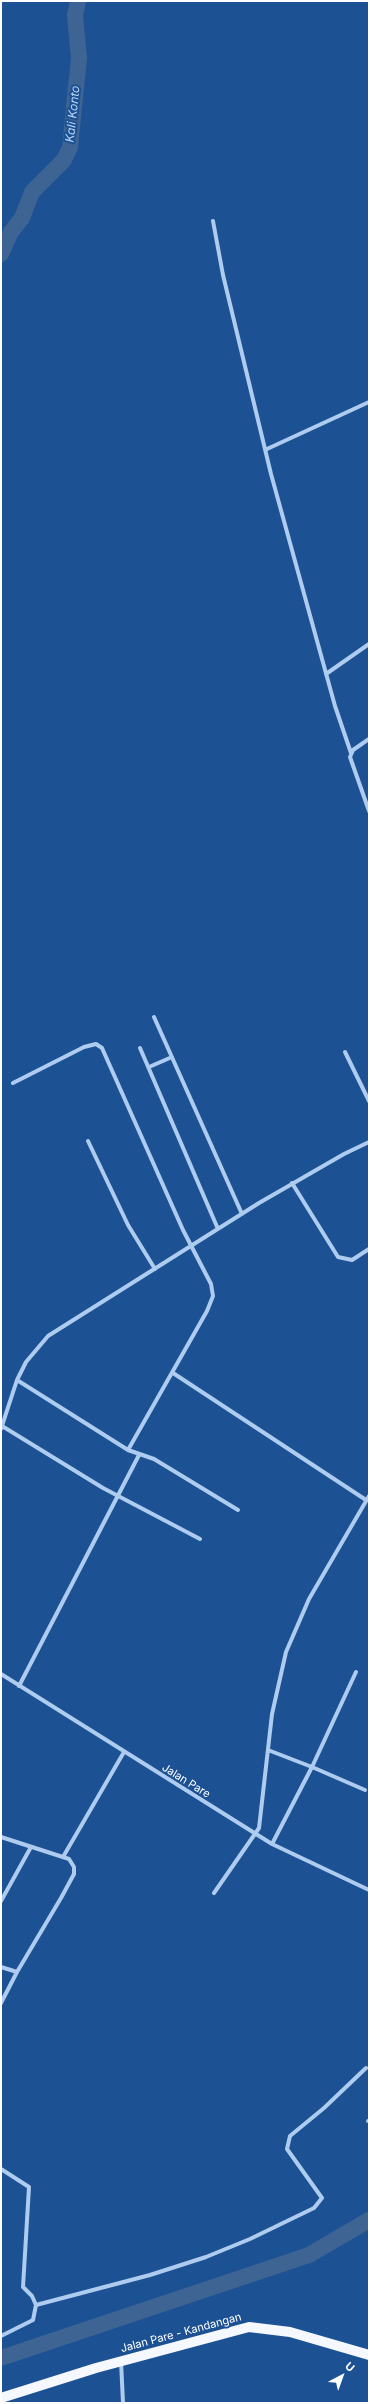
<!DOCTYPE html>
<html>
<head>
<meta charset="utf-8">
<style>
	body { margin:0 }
	#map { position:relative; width:370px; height:2404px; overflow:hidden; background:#1c5193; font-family:Inter,sans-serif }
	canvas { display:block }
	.frame { position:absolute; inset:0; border:2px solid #fff; pointer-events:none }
	.north { position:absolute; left:322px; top:2356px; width:40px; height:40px; -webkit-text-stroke:3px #1c5193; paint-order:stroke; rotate:41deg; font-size:11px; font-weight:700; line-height:16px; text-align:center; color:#fff }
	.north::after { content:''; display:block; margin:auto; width:14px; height:18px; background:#fff; clip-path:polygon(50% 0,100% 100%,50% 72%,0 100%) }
</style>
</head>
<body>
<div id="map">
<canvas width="370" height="2404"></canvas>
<div class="frame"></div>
<div class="north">U</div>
</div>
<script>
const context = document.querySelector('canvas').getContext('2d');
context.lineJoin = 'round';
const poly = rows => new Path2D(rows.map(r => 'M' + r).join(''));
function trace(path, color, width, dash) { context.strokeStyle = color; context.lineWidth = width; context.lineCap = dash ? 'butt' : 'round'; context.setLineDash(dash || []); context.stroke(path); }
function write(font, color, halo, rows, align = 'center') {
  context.font = font + ' Inter,sans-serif'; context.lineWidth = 4; context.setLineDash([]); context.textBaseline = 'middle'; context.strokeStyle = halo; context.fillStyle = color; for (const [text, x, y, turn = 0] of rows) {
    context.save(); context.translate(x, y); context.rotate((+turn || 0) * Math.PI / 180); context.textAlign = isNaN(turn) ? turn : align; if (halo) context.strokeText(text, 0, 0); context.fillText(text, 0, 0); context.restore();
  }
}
const river = poly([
	[1,254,11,232,22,218,32,192,64,160,70,147,79,58,75,15,78,1],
	[1,2358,309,2255,369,2220]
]);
const street = poly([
	[213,221,223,275,271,474,335,706,351,753],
	[267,449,369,402],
	[326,674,369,644],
	[369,739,353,750,350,757,369,811],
	[154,1017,242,1214],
	[140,1048,218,1229],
	[345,1052,369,1101],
	[149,1067,172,1057],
	[13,1083,84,1047,96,1044,102,1048,183,1230,211,1284,213,1296,207,1311,128,1450],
	[88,1141,128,1225,155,1269],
	[292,1183,338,1257,352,1260,369,1249],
	[173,1373,366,1500],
	[17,1380,128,1450,154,1459,238,1510],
	[2,1426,103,1488,200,1539],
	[1,1429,17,1380,26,1362,48,1336,259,1203,344,1154,369,1142],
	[1,1674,272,1844,369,1890],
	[19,1686,139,1455],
	[268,1750,312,1767,365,1790],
	[1,1837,69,1859,74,1867,74,1874,61,1898,17,1972,1,2003],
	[272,1844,312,1767,356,1672],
	[63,1857,124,1752],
	[214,1893,259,1828,272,1714,286,1652,309,1599,369,1496],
	[1,1901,31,1847],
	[1,1967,17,1972],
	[368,2121,369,2121],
	[1,2169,29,2187,23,2287,32,2296,36,2305,33,2320,1,2336],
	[36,2305,150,2275,206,2257,250,2239,314,2208,322,2198,287,2149,290,2136,324,2108,366,2068],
	[121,2361,123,2403]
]);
const primary = poly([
	[1,2398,96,2368,249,2327,290,2332,369,2355]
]);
const streetNames = [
	["Jalan Pare",186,1781,32],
	["Jalan Pare - Kandangan",181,2333,-15]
];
const waterNames = [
	["Kali Konto",73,114,-84]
];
trace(river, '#3e6494', 16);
trace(street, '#aeccef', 4);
trace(primary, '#f5f9ff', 10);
write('11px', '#fff', '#1c5193', streetNames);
write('italic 12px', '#bad6f6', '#1c5193', waterNames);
</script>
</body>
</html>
